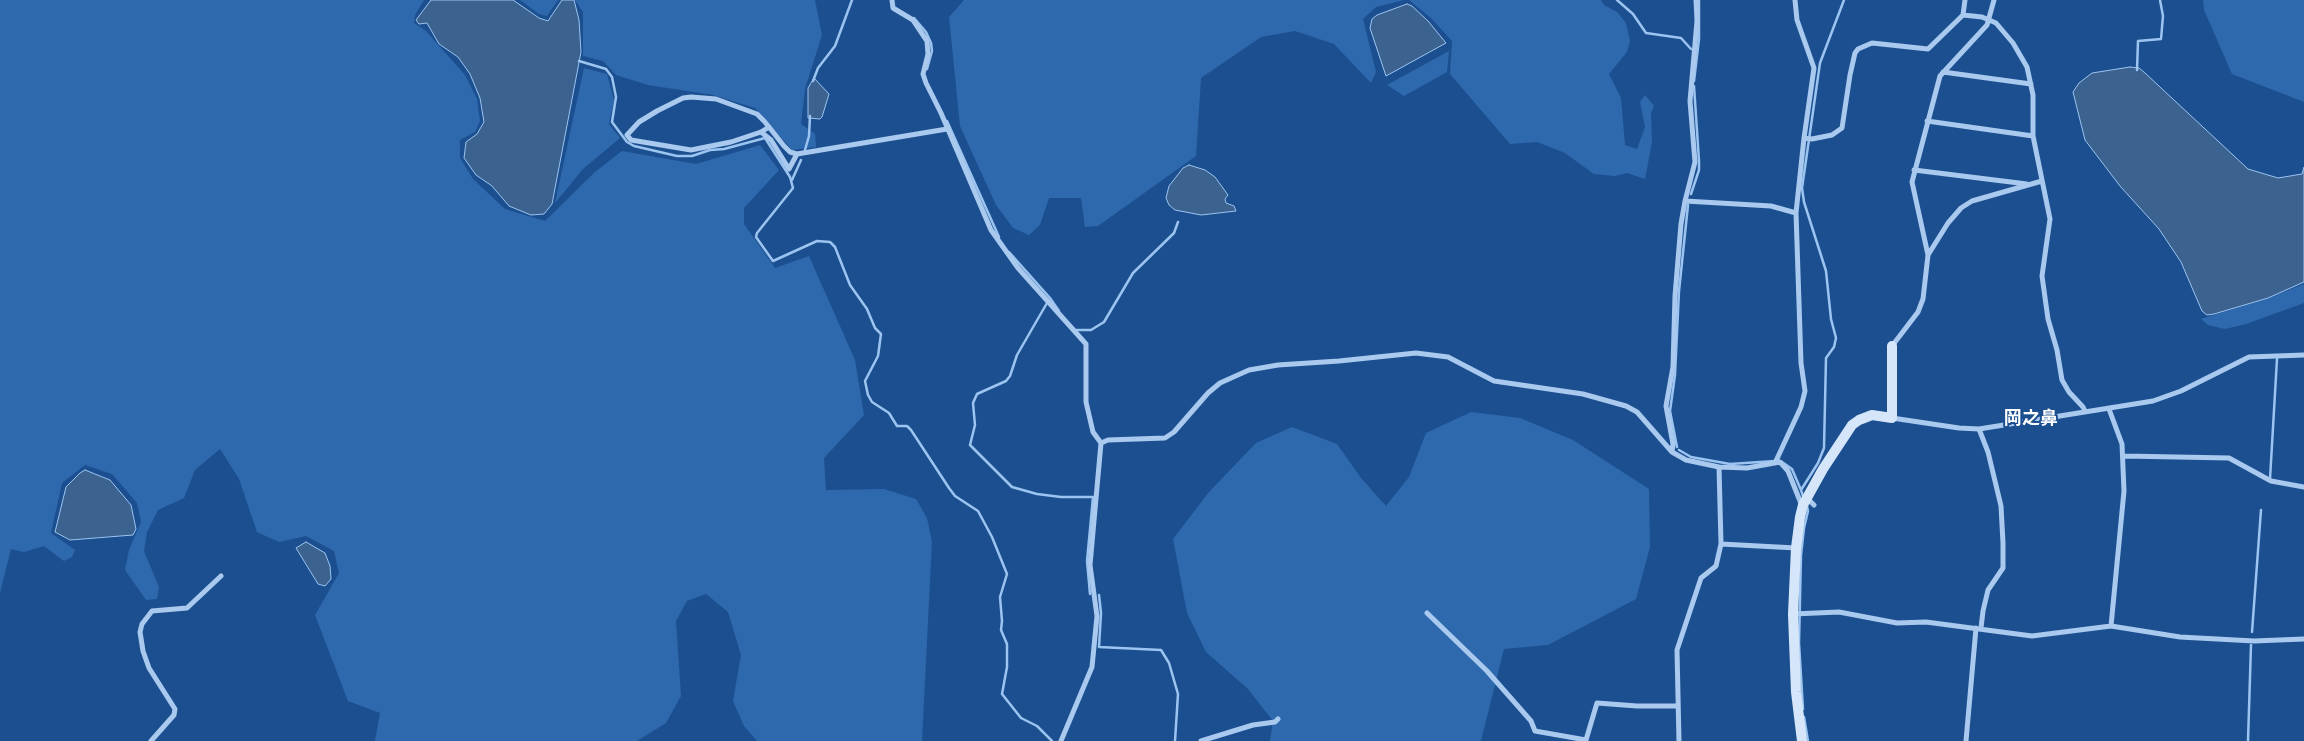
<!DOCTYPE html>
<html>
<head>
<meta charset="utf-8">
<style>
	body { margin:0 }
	canvas { display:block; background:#1b4f8f }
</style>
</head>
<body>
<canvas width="2304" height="741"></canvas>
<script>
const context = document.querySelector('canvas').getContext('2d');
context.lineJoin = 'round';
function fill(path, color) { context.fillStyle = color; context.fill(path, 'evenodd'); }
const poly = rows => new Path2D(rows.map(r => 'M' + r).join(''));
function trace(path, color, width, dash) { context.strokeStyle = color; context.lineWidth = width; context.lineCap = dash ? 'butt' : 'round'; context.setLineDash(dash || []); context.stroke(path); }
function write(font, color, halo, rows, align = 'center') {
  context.font = font + ' "DejaVu Sans","Noto Sans JP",sans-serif'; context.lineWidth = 4; context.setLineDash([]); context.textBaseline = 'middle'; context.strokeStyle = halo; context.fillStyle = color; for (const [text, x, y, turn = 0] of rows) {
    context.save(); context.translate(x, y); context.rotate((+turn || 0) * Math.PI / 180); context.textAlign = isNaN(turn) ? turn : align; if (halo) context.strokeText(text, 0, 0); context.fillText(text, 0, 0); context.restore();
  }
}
const green = poly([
	[0,0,424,0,415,15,414,23,425,30,465,75,477,99,480,121,475,132,460,140,460,158,473,179,505,209,545,221,595,172,622,151,696,164,760,145,779,170,744,208,744,224,775,268,809,256,855,360,864,415,824,458,826,490,884,489,916,499,927,518,932,542,922,741,757,741,744,726,733,701,741,655,728,612,706,594,687,601,676,621,681,696,666,723,637,741,375,741,380,713,348,701,315,615,339,573,334,551,306,536,279,542,257,532,239,479,220,449,195,470,184,498,158,510,147,532,144,551,159,587,157,599,146,600,125,570,129,550,141,522,137,503,112,474,85,465,62,483,51,533,75,550,72,557,64,561,44,546,24,552,11,549,0,593],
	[520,0,558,0,547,16,539,14],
	[575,0,815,0,822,35,805,89,801,124,815,134,816,147,792,150,755,108,713,95,648,85,616,75,603,61,583,56,583,12],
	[964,0,1404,0,1376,7,1363,19,1376,72,1371,83,1334,44,1295,31,1261,37,1201,78,1196,156,1098,226,1085,227,1081,198,1049,198,1040,225,1029,235,1013,228,996,205,960,126,949,17],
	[1409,0,1601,0,1604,5,1617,12,1626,23,1630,41,1627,52,1609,74,1621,98,1625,145,1637,149,1645,127,1640,102,1645,95,1654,106,1651,113,1652,142,1645,179,1627,173,1615,176,1594,174,1565,153,1537,142,1510,144,1450,74,1452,41,1431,18],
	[2203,0,2304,0,2304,102,2232,74,2204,10],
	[1449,51,1447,72,1404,96,1387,85],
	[584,68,607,74,614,100,609,124,620,138,583,169,555,203],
	[2304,284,2304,303,2246,324,2225,329,2208,325,2201,319,2269,298],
	[1471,412,1520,418,1573,440,1649,489,1650,547,1636,599,1548,645,1504,649,1481,741,1270,741,1273,721,1248,689,1206,652,1187,613,1173,539,1209,492,1256,443,1292,427,1337,444,1361,478,1386,506,1409,477,1426,433]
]);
const water = poly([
	[431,0,513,0,539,18,548,21,562,0,574,0,579,20,581,52,552,204,544,214,531,215,509,206,492,186,476,175,464,158,466,142,477,134,484,122,480,98,470,74,458,57,439,44,427,23,419,24,416,20,431,0],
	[1407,4,1412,6,1428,21,1446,43,1386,76,1370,28,1372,19,1377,15,1407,4],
	[2130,67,2139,68,2145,73,2248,169,2278,178,2302,174,2304,167,2304,282,2268,298,2214,314,2207,315,2202,311,2181,262,2159,229,2120,186,2085,140,2073,92,2079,83,2092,73,2130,67],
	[814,78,829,94,822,117,820,119,808,118,808,88,814,78],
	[1189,165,1205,170,1215,177,1228,195,1225,199,1226,203,1234,206,1236,211,1201,215,1175,210,1169,205,1166,198,1169,186,1183,168,1189,165],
	[85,470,110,480,131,505,136,529,133,535,70,540,55,532,66,487,80,473,85,470],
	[306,542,325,553,330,566,331,579,325,586,318,584,296,548,306,542]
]);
const stream = poly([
	[1617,0,1633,14,1646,33,1681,38,1691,49],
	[914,18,926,32,931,43,932,51,927,69],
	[579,61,606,69,612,77,616,97,612,122,627,142,634,146,677,156,692,156,710,150,724,149,765,138,790,177,793,188,757,233,756,237,773,261,817,241,830,242,835,247,850,285,867,309,875,328,881,334,878,356,865,381,868,395,872,402,889,413,897,426,907,426,911,430,949,488,955,496,978,511,992,537,1007,574,1000,597,1002,621,1001,630,1007,644,1007,667,1002,694,1021,718,1037,726,1052,741],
	[2137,70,2138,41,2161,39,2163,16,2160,0],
	[813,81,818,68,835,46,852,0],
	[1694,81,1699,39,1699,0],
	[947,121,999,237],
	[805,150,809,136,810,116],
	[792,180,801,160],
	[1691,194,1699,170,1699,161,1694,86],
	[1009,252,1050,298,1059,311],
	[1047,303,1017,355,1010,376,1006,381,977,394,973,403,975,425,970,445,1012,487,1037,494,1061,497,1093,497,1087,561,1090,594],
	[1076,330,1091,330,1104,322,1133,273,1174,233,1178,222],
	[1677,447,1670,411,1675,375,1679,291,1688,205],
	[1679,450,1691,457,1730,464,1775,461],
	[1782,462,1792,469,1801,490],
	[2270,479,2277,359],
	[1803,496,1801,490,1818,463,1824,448,1826,358,1834,347,1836,338,1831,319,1826,271,1804,202,1802,188,1820,63,1844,0],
	[1099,595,1101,613,1099,647,1161,650,1169,663,1178,694,1175,741],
	[2252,632,2261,510],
	[1803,709,1799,643,1801,555,1804,528,1808,511,1807,506],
	[1804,717,1808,741],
	[2248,741,2251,645]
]);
const street = poly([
	[892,0,893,8,913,20,927,41,928,54,923,74,926,83,941,113,991,230,1018,268,1086,344,1086,402,1093,432,1101,443],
	[1795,0,1797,20,1814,68,1804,138,1812,139,1832,135,1842,128,1850,75,1855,53,1858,49,1872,43,1928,49,1963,15],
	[1965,0,1963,15,1982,17,1996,23,2013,43,2027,67,2033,95,2033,136,2050,219,2042,276,2048,319,2057,350,2062,380,2069,392,2083,407,2085,411],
	[1943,72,2031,84],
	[1927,121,2033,136],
	[769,127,761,132,731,142,691,150,631,140,627,135,639,122,657,111,683,98,691,97,716,99,757,114,764,121,769,127,784,146,790,152,797,154,947,129],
	[761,132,771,140,789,169,797,154],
	[1914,170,2027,184],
	[1685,201,1771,206,1796,213,1804,138],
	[1928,255,1948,223,1961,208,1972,201,2042,181],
	[1892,346,1918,312,1923,299,1928,255,1912,182,1940,76,1987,25,1994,0],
	[2109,409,2122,444,2124,491,2111,626],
	[1892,418,1959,428,1979,429,2153,401,2181,391,2249,357,2304,355],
	[1979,429,1988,452,2001,506,2003,543,2003,568,1988,590,1983,611,1981,628],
	[1101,443,1108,440,1165,438,1174,432,1208,393,1220,383,1249,370,1278,365,1339,361,1416,353,1448,357,1494,381,1583,394,1626,406,1637,412,1672,452,1686,460,1719,467,1747,468,1780,462,1788,471,1802,506],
	[1672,452,1673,444,1666,406,1673,367,1675,296,1681,224,1685,201,1695,162,1690,101,1697,21,1696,0],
	[2124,456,2229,458,2271,481,2304,487],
	[1775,463,1801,407,1805,391,1801,363,1796,213],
	[1807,498,1814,505],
	[1721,544,1796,548],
	[1427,613,1487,671,1531,721,1535,731,1586,740,1597,703,1637,706,1678,706],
	[1793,614,1839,612,1897,623,1926,622,2032,636,2111,626,2180,637,2254,641,2304,639],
	[151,741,174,715,175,709,149,668,143,651,140,632,142,624,152,611,187,608,221,576],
	[1061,741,1092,667,1097,616,1090,565,1101,443],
	[1201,741,1253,725,1275,722,1278,719],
	[1679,741,1677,650,1701,578,1716,566,1721,544,1719,467],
	[1966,741,1976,628]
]);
const secondary = poly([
	[1802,741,1796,692,1793,614,1796,548,1800,517,1803,505,1823,469,1852,425,1859,420,1872,415,1892,418,1892,346]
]);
const neighbourhoodNames = [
	["岡之鼻",2031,419]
];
fill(green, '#2e69ad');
fill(water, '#3c6290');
trace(water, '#9cc4f0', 1);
trace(stream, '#9cc4f0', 2.5);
trace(street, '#a9c9ee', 5);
trace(secondary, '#d6e6fa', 10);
write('bold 18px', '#fff', '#1b4f8f', neighbourhoodNames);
</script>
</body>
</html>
